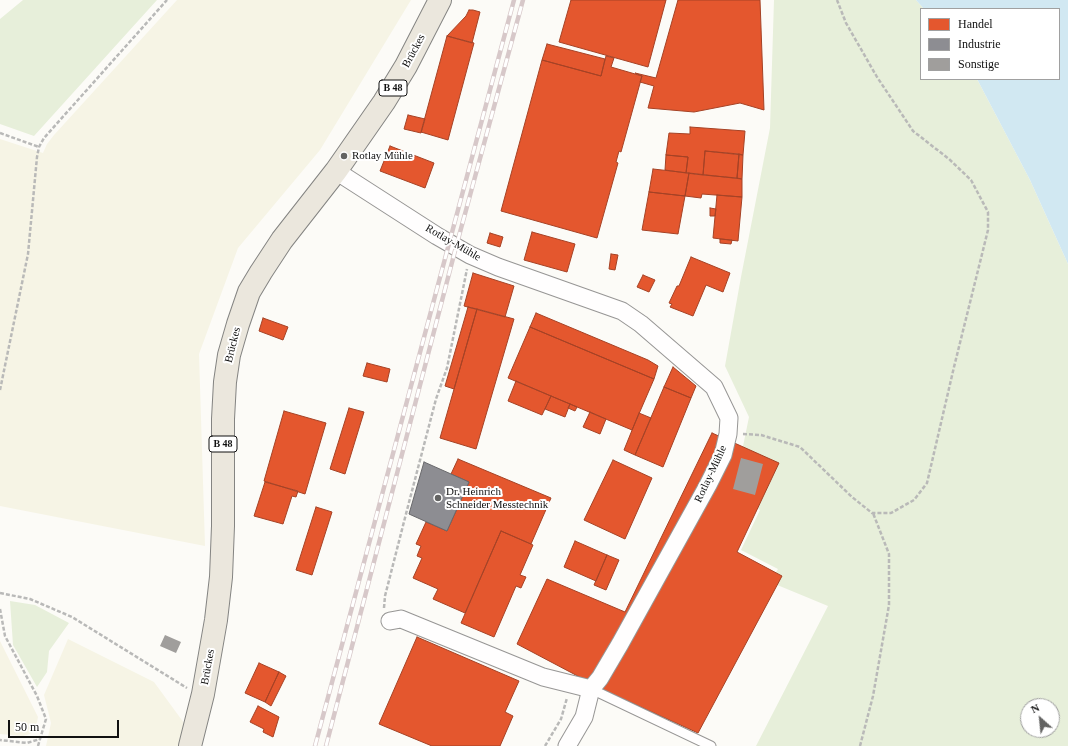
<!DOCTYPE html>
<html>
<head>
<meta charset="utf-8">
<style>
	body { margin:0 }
	#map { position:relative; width:1068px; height:746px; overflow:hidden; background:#fcfbf7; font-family:Georgia,serif }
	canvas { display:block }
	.legend { position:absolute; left:920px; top:8px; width:140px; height:72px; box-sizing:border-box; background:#fff; border:1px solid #a0a0a0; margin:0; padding:5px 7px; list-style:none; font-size:12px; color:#111 }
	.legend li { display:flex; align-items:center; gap:8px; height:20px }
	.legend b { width:20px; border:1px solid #a0a0a0 }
	.north { position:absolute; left:1020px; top:698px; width:40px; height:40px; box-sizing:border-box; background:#fff; border:1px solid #a0a0a0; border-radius:50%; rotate:333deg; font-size:11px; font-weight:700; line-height:16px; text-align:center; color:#111 }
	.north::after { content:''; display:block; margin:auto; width:14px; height:18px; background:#636362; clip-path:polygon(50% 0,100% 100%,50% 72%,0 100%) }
	.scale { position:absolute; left:8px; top:720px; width:111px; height:18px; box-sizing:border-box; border:2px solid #111; border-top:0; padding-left:5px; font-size:12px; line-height:14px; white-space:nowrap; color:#111; -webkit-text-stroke:3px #fff; paint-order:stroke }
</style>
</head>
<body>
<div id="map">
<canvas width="1068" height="746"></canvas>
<ul class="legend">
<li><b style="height:11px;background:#e4572e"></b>Handel</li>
<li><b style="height:11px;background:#8d8d92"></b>Industrie</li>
<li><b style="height:11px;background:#a09e9c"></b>Sonstige</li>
</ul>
<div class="north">N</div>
<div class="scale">50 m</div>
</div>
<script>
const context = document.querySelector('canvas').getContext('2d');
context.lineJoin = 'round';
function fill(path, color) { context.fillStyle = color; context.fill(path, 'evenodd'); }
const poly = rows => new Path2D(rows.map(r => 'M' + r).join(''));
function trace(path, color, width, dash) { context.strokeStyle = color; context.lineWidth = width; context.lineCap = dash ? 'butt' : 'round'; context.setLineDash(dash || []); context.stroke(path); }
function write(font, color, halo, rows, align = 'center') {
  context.font = font + ' Georgia,serif'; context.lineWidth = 4; context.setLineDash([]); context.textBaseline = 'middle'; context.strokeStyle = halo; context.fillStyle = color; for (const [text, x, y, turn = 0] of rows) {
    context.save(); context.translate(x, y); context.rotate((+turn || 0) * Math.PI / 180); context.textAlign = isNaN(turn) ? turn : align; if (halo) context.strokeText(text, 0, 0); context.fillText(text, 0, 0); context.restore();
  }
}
const farmland = poly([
	[177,0,411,0,320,150,238,248,199,354,205,546,0,506,0,139,43,153,47,144,54,135],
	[68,639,154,682,184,723,178,746,46,746,51,723,44,695],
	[0,641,38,717,36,727,30,734,23,736,0,734]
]);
const green = poly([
	[23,0,157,0,34,136,0,124,0,19],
	[774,0,916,0,924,9,921,9,921,79,977,79,1030,180,1068,264,1068,746,756,746,828,606,770,582,778,569,741,550,760,510,730,489,741,456,749,417,725,366,741,277,770,128],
	[1028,706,1052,706,1052,730,1028,730],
	[10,601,35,605,69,623,49,651,47,672,37,687,13,645]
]);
const water = poly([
	[916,0,1068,0,1068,264,1030,180,977,79,1059,79,1059,9,924,9]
]);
const shops = poly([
	[571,0,666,0,648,67,559,42,571,0],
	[678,0,760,0,764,110,740,103,694,112,648,108,654,86,640,82,642,76,635,73,656,78,678,0],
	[469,10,473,10,480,12,472,43,447,36,466,16,469,10],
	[447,36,474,43,448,140,421,132,447,36],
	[547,44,605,59,601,76,542,60,547,44],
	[606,56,614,58,611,67,642,76,621,152,619,151,616,162,618,163,597,238,501,211,542,60,601,76,606,56],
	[408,115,425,119,421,133,404,129,408,115],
	[690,127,745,131,743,155,705,151,703,175,686,173,688,157,666,155,669,133,690,134,690,127],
	[390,146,434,163,425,188,380,171,390,146],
	[705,151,739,154,737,178,703,175,705,151],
	[739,154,743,155,742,179,737,178,739,154],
	[666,155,688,157,686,173,665,170,666,155],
	[653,169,689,173,685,196,649,192,653,169],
	[689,173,742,179,742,197,702,194,701,198,685,196,689,173],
	[649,192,685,196,678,234,642,230,649,192],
	[717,195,742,197,738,241,713,238,717,195],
	[710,208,716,209,715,216,710,216,710,208],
	[532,232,575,244,567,272,524,260,532,232],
	[490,233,503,237,500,247,487,243,490,233],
	[720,239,732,240,731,244,720,243,720,239],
	[611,254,618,255,615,270,609,269,611,254],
	[691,257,730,273,723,292,706,285,693,316,670,307,672,304,669,303,677,286,679,286,691,257],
	[473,273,514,286,505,317,464,306,473,273],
	[643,275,655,280,649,292,637,287,643,275],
	[468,307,477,309,454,389,445,386,468,307],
	[477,309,514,319,476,449,440,438,477,309],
	[536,313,648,360,658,366,654,379,530,327,536,313],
	[263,318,288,327,283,340,259,331,263,318],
	[530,327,654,379,632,430,508,378,530,327],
	[367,363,390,369,387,382,363,376,367,363],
	[673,367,696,386,691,398,664,387,673,367],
	[516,381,551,396,542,415,508,401,516,381],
	[664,387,691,398,663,467,635,455,664,387],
	[551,396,570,404,565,417,545,409,551,396],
	[570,404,577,407,575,411,568,408,570,404],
	[349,408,364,412,345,474,330,469,349,408],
	[284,411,326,423,305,494,264,481,284,411],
	[590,412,606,419,600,434,583,427,590,412],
	[639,413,651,418,635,455,624,450,639,413],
	[712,433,779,463,737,552,782,576,698,733,608,692,517,644,547,579,625,612,712,433],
	[458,459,551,498,531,544,501,531,465,613,433,599,438,589,413,578,422,558,417,556,421,546,416,544,426,522,447,531,469,482,451,474,458,459],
	[613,460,652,478,625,539,584,520,613,460],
	[265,482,298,491,296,497,292,496,283,524,254,516,265,482],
	[316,507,332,512,312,575,296,570,316,507],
	[501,531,533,545,520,575,526,577,521,588,516,586,494,637,461,623,501,531],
	[575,541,607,555,596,581,564,567,575,541],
	[607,555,619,560,606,590,594,585,607,555],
	[417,637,519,681,505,712,513,716,500,746,432,746,379,724,417,637],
	[259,663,279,672,265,702,245,693,259,663],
	[279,672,286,676,271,706,265,702,279,672],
	[258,706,279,717,273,737,263,732,264,729,250,722,258,706]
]);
const industry = poly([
	[424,462,469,482,447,531,409,514,424,462]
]);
const building = poly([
	[741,458,763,464,755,495,733,489],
	[165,635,181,642,176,653,160,646]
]);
const path = poly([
	[0,133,39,147],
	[0,390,28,254,37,157,39,147,44,138,167,0],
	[743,434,761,435,800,447,852,497,872,513,891,513,914,500,927,483,954,367,988,230,988,212,971,180,949,159,913,131,877,77,846,23,837,0],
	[0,593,30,599,72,617,187,688],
	[384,608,385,596,407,510,436,399,447,368,467,269],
	[0,609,5,636,37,696,46,719,40,739,27,743,0,740],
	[38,746,40,739],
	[545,746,561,719,567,698],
	[860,746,873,696,889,605,889,554,873,513]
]);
const service = poly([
	[591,689,711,746]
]);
const minor = poly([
	[336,171,437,236,470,255,498,267,622,311,641,324,714,387,729,418,728,434,723,455,708,485,620,644,600,678,591,689,584,717,567,746],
	[390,621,401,619,543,677,591,689]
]);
const primary = poly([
	[190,746,203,694,216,620,221,577,223,526,223,419,225,382,229,355,238,324,249,292,261,272,282,240,336,171,384,102,406,66,440,0]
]);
const rail = poly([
	[315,746,514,0],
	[326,746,456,247,523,0]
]);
const markers = [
	[344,156,4,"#636362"],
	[438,498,4,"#636362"]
];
const shields = [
	[393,88,28],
	[223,444,28]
];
const shieldNames = [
	["B 48",393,88],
	["B 48",223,444]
];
const streetNames = [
	["Brückes",414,51,-62],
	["Rotlay-Mühle",453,243,30],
	["Brückes",233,345,-76],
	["Rotlay-Mühle",711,474,-65],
	["Brückes",208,667,-80]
];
const poiNames = [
	["Rotlay Mühle",352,156],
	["Dr. Heinrich",446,492],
	["Schneider Messtechnik",446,505]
];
fill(farmland, '#f6f4e5');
fill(green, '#e7efda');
fill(water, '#d1e8f2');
fill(shops, '#e4572e');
trace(shops, '#a54225', 1);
fill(industry, '#8d8d92');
trace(industry, '#68686b', 1);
fill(building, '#a09e9c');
trace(service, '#979695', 11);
trace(minor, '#979695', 19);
trace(primary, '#848482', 24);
trace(path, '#b9b9b8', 2.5, [4, 2]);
trace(service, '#fffefe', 9);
trace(minor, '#fffefe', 17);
trace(primary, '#ebe7dd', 22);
trace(rail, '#d7c8c9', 4.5);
trace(rail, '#fff', 3, [9]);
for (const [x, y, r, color] of markers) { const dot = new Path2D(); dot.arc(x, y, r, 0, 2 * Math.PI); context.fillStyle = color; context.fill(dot); trace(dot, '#fff', 1.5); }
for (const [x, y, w] of shields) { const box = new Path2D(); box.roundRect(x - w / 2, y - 8, w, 16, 3); context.fillStyle = '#fff'; context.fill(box); trace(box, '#111', 1); }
write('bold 10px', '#111', null, shieldNames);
write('11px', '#111', '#fff', streetNames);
write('11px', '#111', '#fff', poiNames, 'left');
</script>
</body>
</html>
